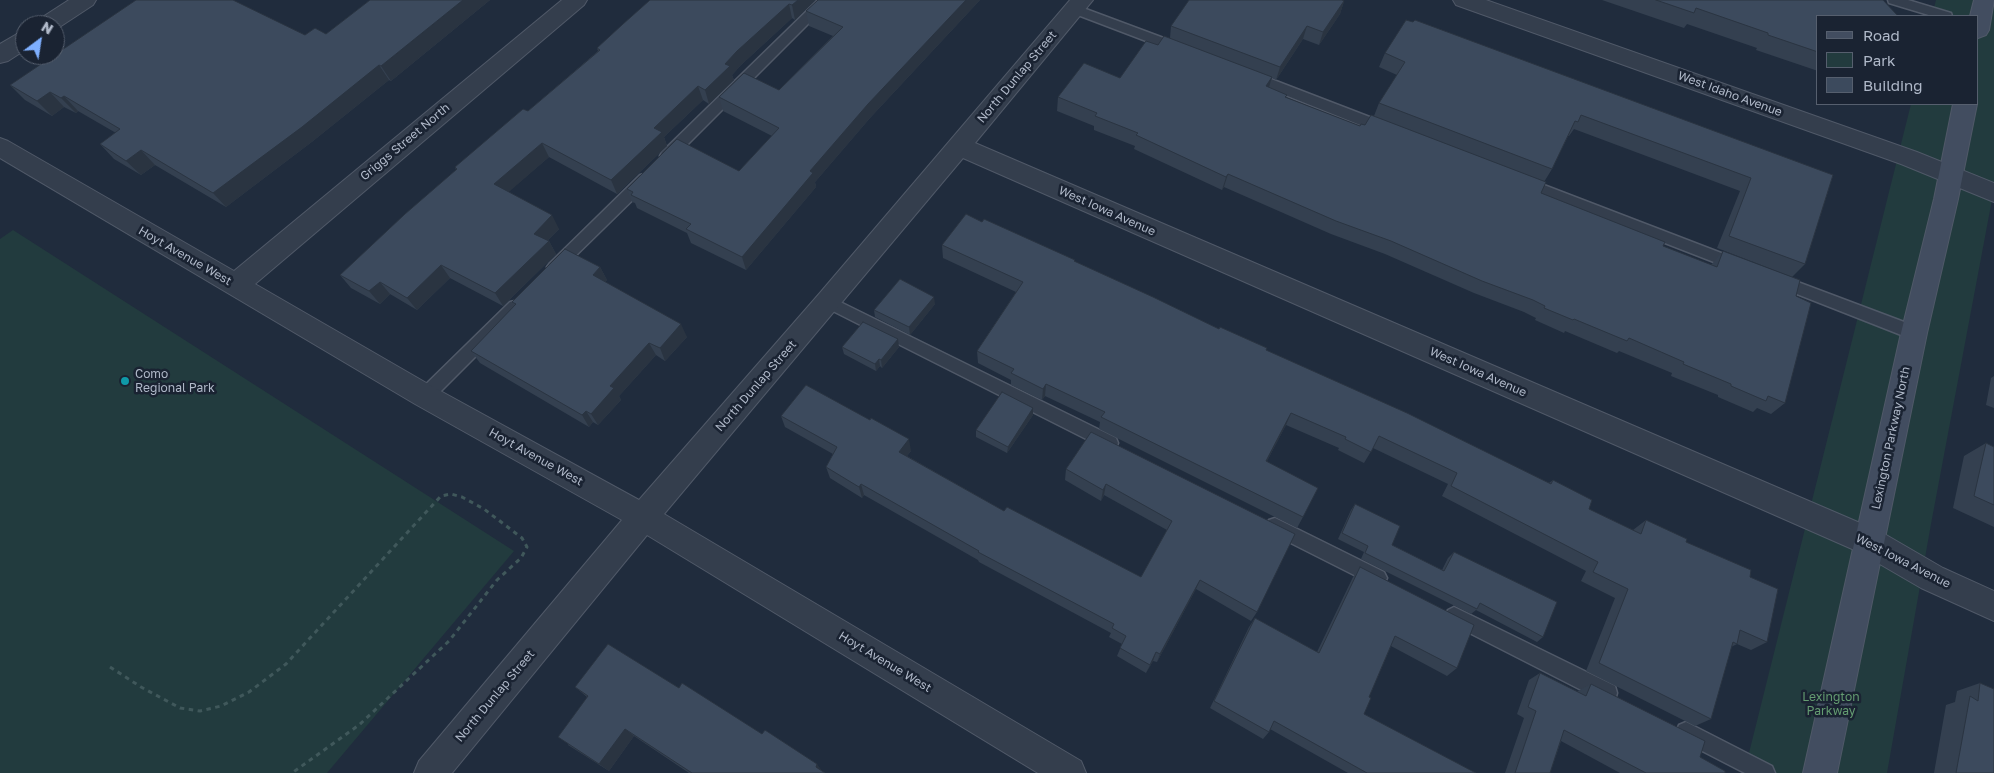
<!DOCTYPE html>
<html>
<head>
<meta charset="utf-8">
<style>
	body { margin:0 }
	#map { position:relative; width:1994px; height:773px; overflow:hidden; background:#202c3d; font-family:"Golos Text",sans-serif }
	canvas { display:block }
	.legend { position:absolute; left:1816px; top:15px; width:162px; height:90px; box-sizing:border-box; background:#1a2332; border:1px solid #565f6e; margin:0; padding:6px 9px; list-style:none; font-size:15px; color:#b0b9c9 }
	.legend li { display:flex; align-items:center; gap:10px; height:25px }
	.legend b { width:25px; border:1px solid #565f6e }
	.north { position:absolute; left:15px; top:15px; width:50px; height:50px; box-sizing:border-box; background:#1a2332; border:1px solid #565f6e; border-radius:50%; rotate:31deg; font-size:14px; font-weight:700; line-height:20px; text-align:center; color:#b0b9c9 }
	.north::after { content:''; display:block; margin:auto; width:18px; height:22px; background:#7eafff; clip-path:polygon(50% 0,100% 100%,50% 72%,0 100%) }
</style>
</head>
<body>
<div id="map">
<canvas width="1994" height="773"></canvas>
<ul class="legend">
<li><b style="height:6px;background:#424d60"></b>Road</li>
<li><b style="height:14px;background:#223b3e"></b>Park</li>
<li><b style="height:14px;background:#3c4a5d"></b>Building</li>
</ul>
<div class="north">N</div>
</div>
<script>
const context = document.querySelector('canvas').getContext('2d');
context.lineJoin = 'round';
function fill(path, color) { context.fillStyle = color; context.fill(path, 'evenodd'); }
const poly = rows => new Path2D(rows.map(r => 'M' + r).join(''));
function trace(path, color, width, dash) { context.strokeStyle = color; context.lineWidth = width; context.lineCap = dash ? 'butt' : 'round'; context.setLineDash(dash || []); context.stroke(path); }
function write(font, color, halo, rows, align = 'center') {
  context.font = font + ' "Golos Text",sans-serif'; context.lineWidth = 5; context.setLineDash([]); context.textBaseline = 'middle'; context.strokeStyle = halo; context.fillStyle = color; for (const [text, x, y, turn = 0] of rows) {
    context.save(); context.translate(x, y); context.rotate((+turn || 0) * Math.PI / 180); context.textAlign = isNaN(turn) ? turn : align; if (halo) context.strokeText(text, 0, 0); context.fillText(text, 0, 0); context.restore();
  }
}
const green = poly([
	[1936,0,1994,0,1994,189,1931,524,1887,773,1744,773,1911,104,1978,104,1978,16,1932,16],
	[13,230,514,551,327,773,0,773,0,239]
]);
const path = poly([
	[110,667,141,687,180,708,200,711,221,706,249,692,286,664,441,496,451,494,462,497,484,509,522,538,527,547,521,558,497,580,449,641,359,725,292,773]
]);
const service = poly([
	[818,0,832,0,672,160,667,161,662,160,660,156,662,152,818,0],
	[1888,0,1908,0,1951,13,1952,16,1932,16,1889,3,1888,0],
	[1075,5,1185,46,1187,49,1185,52,1175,52,1070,12,1069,9,1075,5],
	[1250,71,1393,126,1395,130,1393,134,1388,135,1383,134,1245,79,1243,76,1245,73,1250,71],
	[645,174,650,175,652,179,650,183,560,271,555,273,550,271,547,267,550,263,640,175,645,174],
	[1523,177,1742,261,1745,265,1742,269,1737,271,1732,269,1518,186,1516,182,1518,178,1523,177],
	[1779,275,1920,328,1922,333,1920,338,1914,340,1774,285,1771,281,1774,277,1779,275],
	[828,296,1116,438,1118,443,1116,448,1110,450,1104,448,823,306,820,302,823,298,828,296],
	[515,301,520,302,523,307,520,312,431,401,425,403,419,401,417,396,419,391,510,302,515,301],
	[1275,518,1384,572,1387,578,1384,584,1378,587,1372,584,1269,532,1266,526,1269,520,1275,518],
	[1454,607,1615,686,1617,693,1615,700,1608,702,1601,700,1448,622,1445,616,1448,610,1454,607],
	[1686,722,1772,766,1775,773,1745,773,1679,739,1676,732,1679,725,1686,722]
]);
const minor = poly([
	[69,0,96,0,93,5,55,30,55,25,35,25,38,20,69,0],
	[562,0,587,0,584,5,255,284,435,388,639,500,819,294,1070,0,1093,0,975,143,1881,532,1943,568,1994,591,1994,621,1921,588,1859,552,963,158,664,514,1081,761,1086,773,1038,773,647,535,452,773,414,773,419,761,622,520,415,404,0,158,0,138,8,141,234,271,562,0],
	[1453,0,1486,0,1917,152,1994,183,1994,202,1901,164,1456,5,1453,0],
	[25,31,25,50,8,61,0,63,0,44,17,34,25,31]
]);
const secondary = poly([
	[1974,0,1994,0,1989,30,1986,35,1978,38,1978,16,1970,16,1974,0],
	[1953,104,1977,104,1958,199,1927,333,1837,773,1803,773,1901,333,1934,199,1953,104]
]);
const wall = poly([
	[370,0,490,0,391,81,389,80,313,141,226,207,155,165,141,175,114,159,100,144,116,133,78,111,76,113,64,107,52,116,25,100,10,85,305,35,326,34],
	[650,0,815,0,795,20,792,18,741,65,732,75,734,80,709,104,703,100,664,137,667,146,617,194,549,157,508,192,559,229,548,240,549,241,556,254,503,306,450,278,417,310,390,294,380,304,351,288,340,275,456,170,455,167,528,111,598,51,597,48],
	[980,0,870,118,815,182,816,187,746,270,691,243,687,233,637,208,635,203,632,202,627,189,739,171,772,136,723,111,719,97,779,90,833,36,809,26,806,11],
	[1602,0,1883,0,1818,16,1818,71,1756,50,1757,48,1687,24,1684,28],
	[1344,1,1340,14,1319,45,1303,39,1276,80,1272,78,1269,88,1287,95,1286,98,1360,126,1365,125,1374,116,1379,103,1397,75,1379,67,1385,53,1833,175,1805,264,1792,277,1717,248,1740,191,1574,129,1569,136,1568,136,1552,169,1544,182,1541,193,1663,246,1711,265,1723,251,1796,296,1785,403,1771,414,1757,408,1753,412,1718,397,1718,395,1671,376,1672,373,1619,351,1617,353,1565,331,1564,333,1535,320,1536,318,1524,312,1474,293,1385,254,1331,234,1224,187,1222,190,1134,149,1135,146,1094,130,1094,126,1057,111,1058,97,1120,78,1158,45,1170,38,1171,26],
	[982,222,1075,262,1549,483,1553,480,1589,509,1633,530,1646,520,1750,577,1767,642,1751,650,1737,644,1731,647,1711,719,1695,726,1586,671,1615,598,1581,581,1586,571,1442,496,1448,484,1373,448,1364,463,1338,450,1339,448,1286,425,1267,461,1303,517,1297,528,1099,429,1100,422,1045,396,1042,400,1011,385,1011,380,978,363,977,351,1016,292,943,258,942,245],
	[600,267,607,280,605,282,687,337,665,361,656,355,619,396,621,400,598,425,593,422,589,427,480,363,471,351,515,306,512,302],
	[935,304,910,335,875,317,874,310],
	[842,347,899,347,882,368,880,366,876,371,844,354],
	[1994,376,1994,408,1986,405,1991,378],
	[1033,408,1033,415,1007,453,976,437,976,430],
	[781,416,911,451,907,456,1004,511,1141,577,1167,530,1104,495,1101,501,1065,480,1066,469,1091,432,1257,612,1251,621,1196,589,1157,662,1153,661,1146,673,1117,656,1122,644,1109,637,1111,633,979,562,978,560,864,495,862,498,830,478,826,467,833,454,785,427],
	[1986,443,1994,447,1994,527,1953,508,1964,456],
	[1355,504,1392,545,1442,570,1448,558,1454,552,1543,637,1537,642,1476,610,1471,614,1361,559,1364,552,1338,539,1351,510],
	[1360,567,1457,668,1447,676,1391,646,1369,697,1364,714,1476,773,1348,773,1270,729,1269,732,1263,739,1210,708,1249,627,1255,618,1317,652,1353,577],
	[1540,673,1578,692,1578,691,1591,684,1700,757,1725,773,1620,773,1561,741,1550,773,1505,773,1524,718,1517,714,1529,680],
	[1980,683,1994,773,1934,773,1946,705,1955,702,1957,691],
	[575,687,679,688,825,773,689,773,634,736,609,771,568,745,587,697]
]);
const shadedWall = poly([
	[463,0,490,0,391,81,381,66],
	[798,0,815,0,795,20,792,5],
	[966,0,980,0,870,118,815,182,816,187,746,270,742,257,810,171,868,104],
	[1344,1,1340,14,1319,45,1323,32],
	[789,4,792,18,741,65,732,75,734,80,709,104,705,90,725,64,737,51],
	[1307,26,1303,39,1276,80,1280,67],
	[379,65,389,80,313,141,226,207,213,193],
	[1272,77,1268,91,1266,86],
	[698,86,703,100,664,137,667,146,617,194,611,180,654,128],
	[50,92,64,107,52,116,37,101],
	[64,96,78,111,76,113,61,98],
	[542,143,549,157,502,198,494,184],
	[141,150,155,165,141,175,126,161],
	[1228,174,1224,187,1222,190,1226,177],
	[552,215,559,229,541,247,534,234],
	[549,241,556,254,503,306,495,293],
	[441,265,450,278,417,310,407,298],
	[600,267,607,280,600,288,593,275],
	[380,282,390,294,380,304,369,291],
	[934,297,935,304,910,335,909,327],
	[681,324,687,337,665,361,660,348],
	[898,339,899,347,882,368,881,360],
	[649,343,656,355,619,396,621,400,598,425,591,414,610,386],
	[879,359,880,366,876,371,875,364],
	[1046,384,1045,396,1042,400,1043,389],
	[1033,408,1033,415,1007,453,1008,447],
	[586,411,593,422,589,427,582,415],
	[1291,413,1286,425,1261,472,1266,461],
	[909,439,911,451,901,463,899,452],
	[861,484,864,495,862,498,859,487],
	[1106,484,1104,495,1101,501,1103,490],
	[1200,580,1196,589,1157,662,1160,654],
	[1156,652,1153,661,1146,673,1150,665],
	[625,729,634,736,609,771,599,764],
	[817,764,822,771,816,767]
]);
const building = poly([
	[136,0,233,0,305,35,315,28,326,34,370,0,463,0,381,66,379,65,302,127,213,193,141,150,126,161,100,144,120,129,64,96,61,98,50,92,37,101,10,85,136,0],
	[650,0,798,0,792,5,789,4,737,51,725,64,730,66,705,90,698,86,654,128,662,132,611,180,542,143,494,184,552,215,534,234,549,241,495,293,441,265,407,298,380,282,369,291,340,275,405,214,457,169,455,167,523,109,528,111,600,50,597,48,623,24,650,0],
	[818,0,966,0,868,104,810,171,813,173,742,257,686,229,691,224,631,195,633,192,627,189,677,139,739,171,779,128,719,97,744,73,779,90,843,27,806,11,818,0],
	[1189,0,1342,0,1344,1,1323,32,1307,26,1280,67,1171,26,1189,0],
	[1656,0,1883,0,1898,16,1818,16,1818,52,1768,35,1768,33,1696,8,1694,13,1656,0],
	[1406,20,1413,22,1415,20,1833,175,1805,264,1729,236,1751,178,1581,115,1578,122,1575,121,1552,169,1379,103,1405,62,1385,53,1406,20],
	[1164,36,1272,77,1266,86,1287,95,1285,97,1360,126,1361,124,1365,125,1371,115,1546,182,1541,193,1665,242,1663,246,1717,267,1723,251,1800,280,1796,296,1811,303,1785,403,1768,396,1766,401,1731,386,1731,384,1683,364,1684,362,1629,338,1627,341,1574,319,1573,320,1544,308,1545,306,1533,300,1482,281,1391,241,1336,221,1228,174,1226,177,1136,135,1138,133,1095,116,1097,113,1058,97,1084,63,1120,78,1146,41,1158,45,1164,36],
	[966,214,982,222,984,219,1075,260,1074,261,1153,297,1219,329,1220,327,1267,348,1266,350,1407,413,1551,484,1553,480,1592,500,1589,509,1641,534,1646,520,1687,539,1686,542,1751,570,1750,577,1778,589,1767,642,1740,630,1737,644,1733,642,1711,719,1599,663,1628,589,1593,572,1598,562,1451,486,1457,473,1379,436,1371,452,1345,439,1346,437,1291,413,1266,461,1318,488,1303,517,1101,417,1105,412,1046,384,1043,389,1011,373,1014,369,977,351,1023,282,942,245,966,214],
	[565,249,600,267,593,275,681,324,660,348,649,343,610,386,614,388,591,414,586,411,582,415,471,351,516,304,512,302,565,249],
	[900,279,934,297,909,327,874,310,900,279],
	[863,322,898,339,881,360,879,359,875,364,842,347,863,322],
	[806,385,870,420,871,418,909,439,899,452,1004,511,1007,507,1141,577,1172,521,1106,484,1103,490,1066,469,1091,432,1295,534,1257,612,1200,580,1160,654,1156,652,1150,665,1120,648,1126,636,1112,628,1114,624,978,552,979,551,861,484,859,487,826,467,837,447,781,416,806,385],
	[1002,392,1033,408,1008,447,976,430,1002,392],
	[1986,443,1994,447,1994,505,1974,496,1986,443],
	[1355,504,1400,526,1392,545,1444,571,1454,552,1557,602,1543,637,1480,603,1477,609,1365,553,1368,546,1342,533,1355,504],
	[1360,567,1474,625,1457,668,1395,636,1369,697,1371,698,1364,714,1476,773,1367,773,1274,721,1269,732,1214,701,1255,618,1319,653,1360,567],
	[608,644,679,688,682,683,762,734,765,730,817,764,816,767,825,773,692,773,625,729,599,764,558,737,588,696,575,687,608,644],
	[1540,673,1586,696,1591,684,1705,741,1700,757,1725,771,1725,773,1646,773,1564,730,1550,773,1515,773,1536,711,1528,707,1540,673],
	[1980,683,1994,689,1994,773,1956,773,1970,696,1978,701,1980,683]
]);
const markers = [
	[125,381,5,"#0f9aa8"]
];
const streetNames = [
	["North Dunlap Street",1017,77,-50],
	["West Idaho Avenue",1730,94,20],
	["Griggs Street North",405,142,-40],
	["West Iowa Avenue",1107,211,24],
	["Hoyt Avenue West",185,256,30],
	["West Iowa Avenue",1478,372,24],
	["North Dunlap Street",756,386,-49],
	["Lexington Parkway North",1891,438,-78],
	["Hoyt Avenue West",536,457,29],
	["West Iowa Avenue",1903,561,27],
	["Hoyt Avenue West",885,662,31],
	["North Dunlap Street",495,696,-50]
];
const poiNames = [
	["Como",135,374],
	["Regional Park",135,388]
];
const parkNames = [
	["Lexington",1831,697],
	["Parkway",1831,711]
];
fill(green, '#223b3e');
trace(service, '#505968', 3);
trace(minor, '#505968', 2);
trace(secondary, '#505968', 2);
trace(path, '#40585b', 3, [4.5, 4.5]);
fill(service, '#343e4d');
fill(minor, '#343e4d');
fill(secondary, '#424d60');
fill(wall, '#344050');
fill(shadedWall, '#2a3441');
fill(building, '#3c4a5d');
trace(building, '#2a3441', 1);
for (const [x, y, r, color] of markers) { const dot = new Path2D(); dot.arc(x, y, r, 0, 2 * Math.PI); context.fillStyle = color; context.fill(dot); trace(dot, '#1a2332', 2); }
write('12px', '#b0b9c9', '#1a2332', streetNames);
write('12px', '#b0b9c9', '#1a2332', poiNames, 'left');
write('12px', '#649c71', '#1a2332', parkNames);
</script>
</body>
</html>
